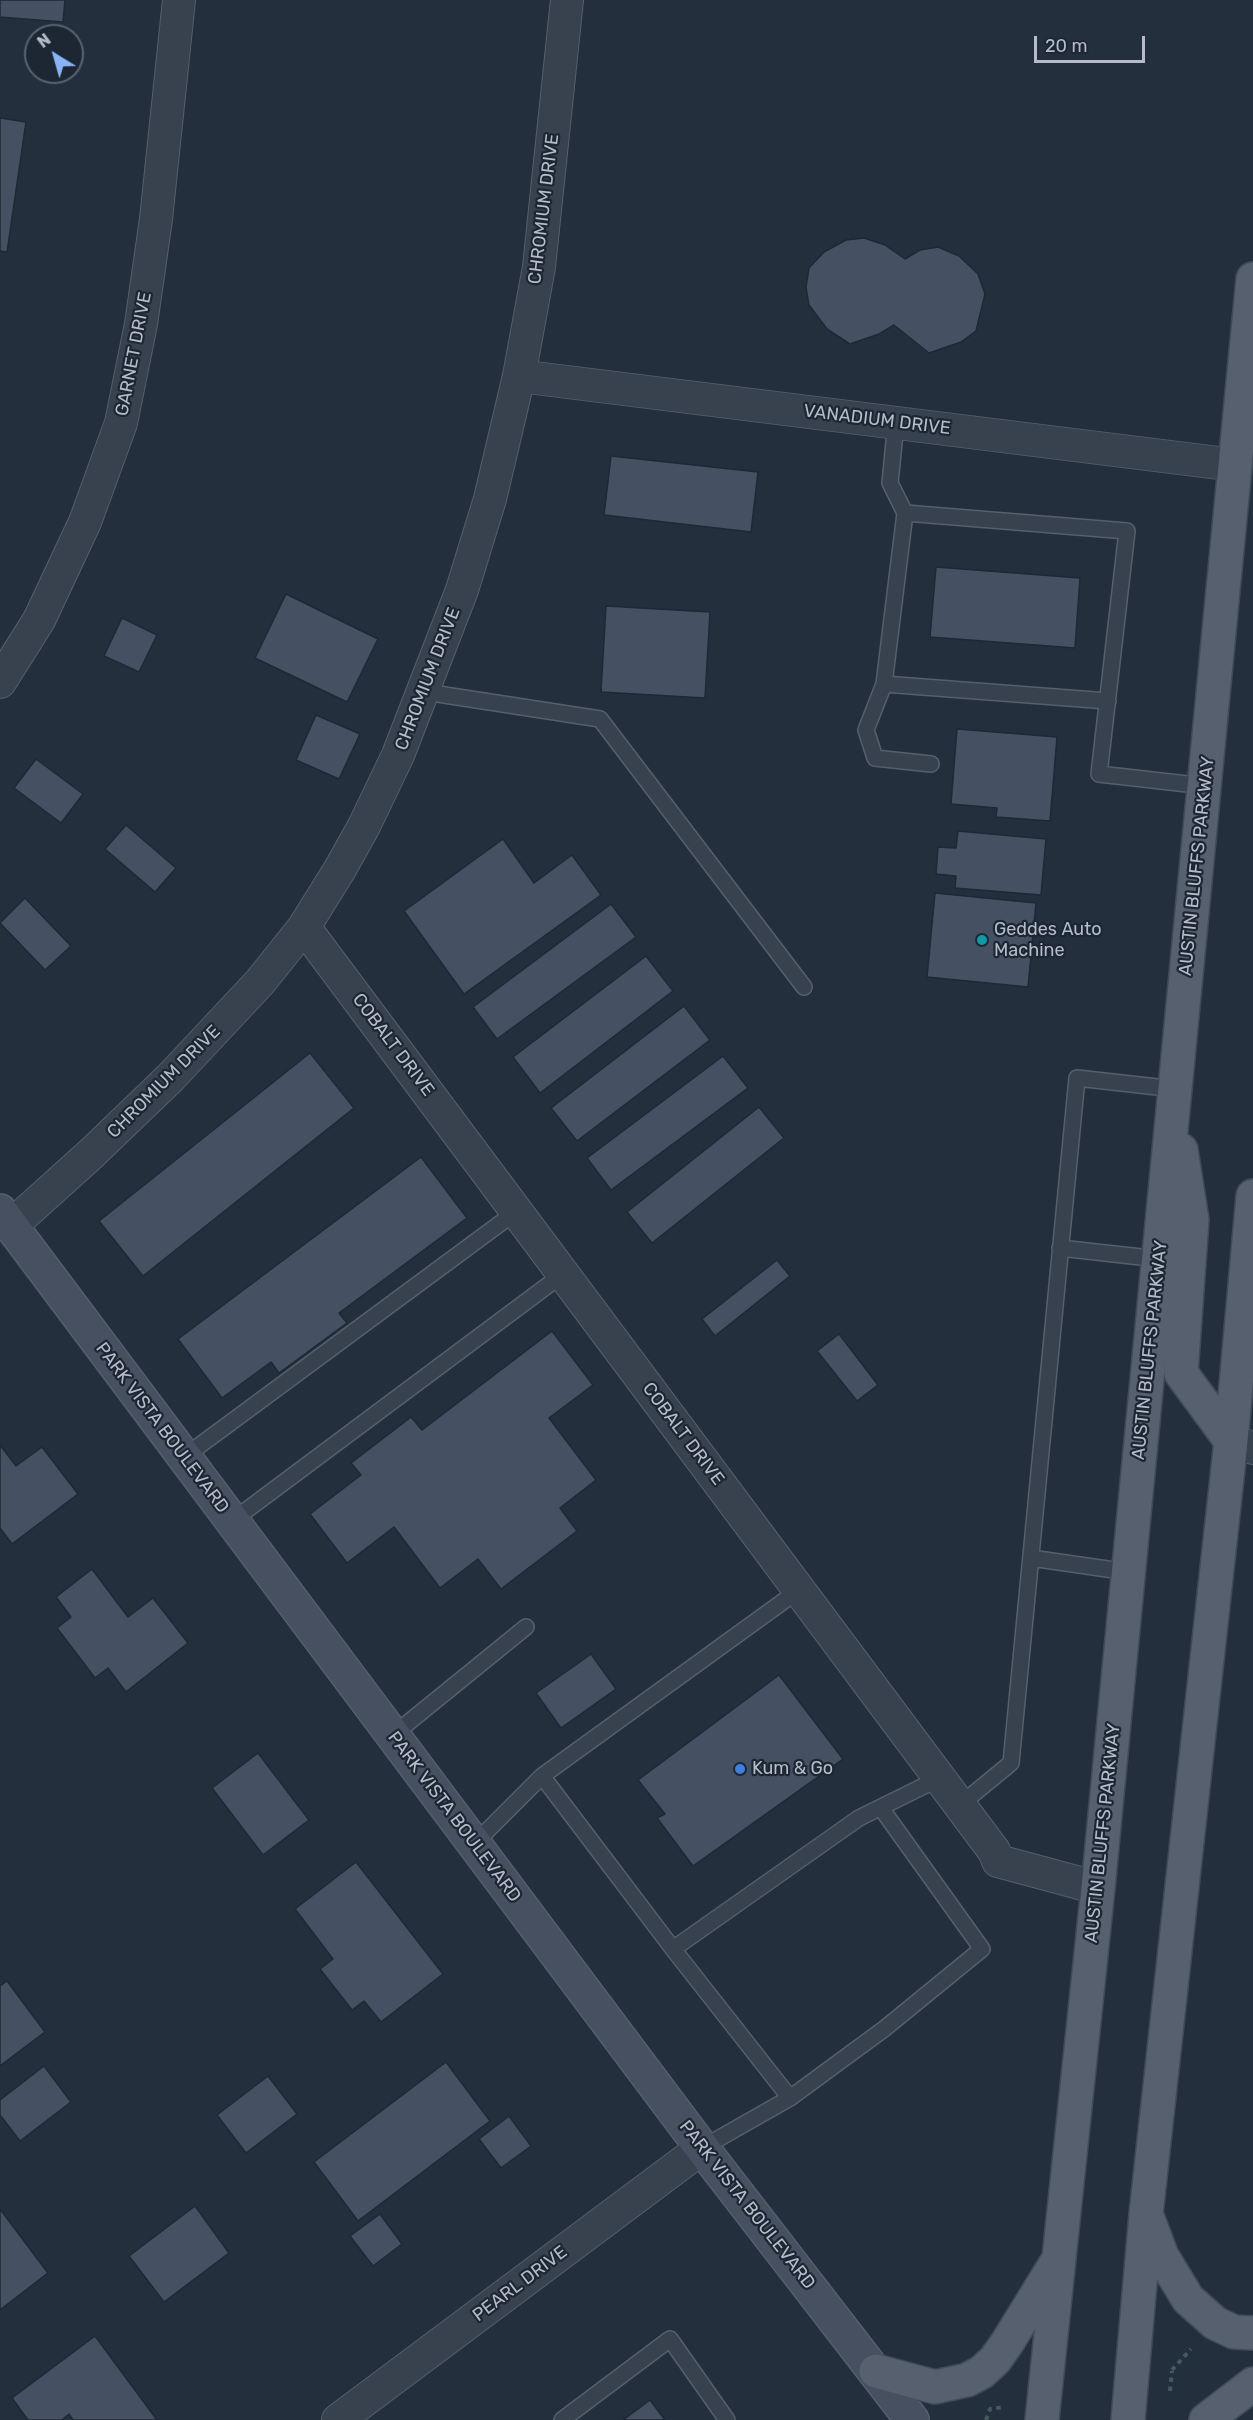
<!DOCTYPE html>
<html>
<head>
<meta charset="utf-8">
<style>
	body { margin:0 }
	#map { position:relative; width:1253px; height:2420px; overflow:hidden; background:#242f3e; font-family:Rubik,sans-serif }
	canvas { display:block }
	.north { position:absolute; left:24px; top:24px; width:60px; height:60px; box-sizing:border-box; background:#1d2633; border:2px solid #59626f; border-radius:50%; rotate:323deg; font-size:16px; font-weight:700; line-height:24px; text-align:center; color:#b4bcc9 }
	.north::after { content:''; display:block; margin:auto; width:21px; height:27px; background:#8ab4f8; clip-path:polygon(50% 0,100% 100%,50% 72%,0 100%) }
	.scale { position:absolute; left:1034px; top:36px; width:111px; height:27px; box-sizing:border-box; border:3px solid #b4bcc9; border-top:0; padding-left:8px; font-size:18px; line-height:21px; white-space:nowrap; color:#b4bcc9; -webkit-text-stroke:4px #1d2633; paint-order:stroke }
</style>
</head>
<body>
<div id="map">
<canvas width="1253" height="2420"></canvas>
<div class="north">N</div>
<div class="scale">20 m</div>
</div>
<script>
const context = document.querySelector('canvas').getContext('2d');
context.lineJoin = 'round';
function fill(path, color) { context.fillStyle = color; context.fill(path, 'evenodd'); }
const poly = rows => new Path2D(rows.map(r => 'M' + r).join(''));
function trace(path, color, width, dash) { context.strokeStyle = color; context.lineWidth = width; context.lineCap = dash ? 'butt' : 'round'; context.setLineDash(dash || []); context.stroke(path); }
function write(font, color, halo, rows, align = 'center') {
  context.font = font + ' Rubik,sans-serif'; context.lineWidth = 4.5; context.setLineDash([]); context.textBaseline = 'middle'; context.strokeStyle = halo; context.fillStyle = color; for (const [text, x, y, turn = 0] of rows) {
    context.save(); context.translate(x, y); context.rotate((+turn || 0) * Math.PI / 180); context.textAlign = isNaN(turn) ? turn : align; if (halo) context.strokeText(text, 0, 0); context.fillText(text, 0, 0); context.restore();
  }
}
const building = poly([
	[0,0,65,0,63,22,0,17,0,0],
	[0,118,26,122,7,252,0,251,0,118],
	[864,238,885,245,905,259,920,250,938,247,959,256,978,274,985,294,976,331,961,342,929,353,894,325,879,334,850,344,827,329,809,305,806,287,809,268,824,252,846,240,864,238],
	[611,456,758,472,751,532,604,515,611,456],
	[936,567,1080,578,1075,648,930,637,936,567],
	[286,594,378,639,347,702,255,658,286,594],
	[606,606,710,612,705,698,601,692,606,606],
	[122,618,157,635,139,672,104,656,122,618],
	[316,715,360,734,339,779,296,760,316,715],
	[957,729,1057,737,1050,821,996,817,997,808,951,804,957,729],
	[36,759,83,794,61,823,14,788,36,759],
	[126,825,176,868,155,892,105,849,126,825],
	[958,831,1046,839,1041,895,955,888,956,876,936,874,938,847,956,848,958,831],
	[503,839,534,883,572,855,601,895,464,994,404,911,503,839],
	[935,893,1036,903,1028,987,927,977,935,893],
	[25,898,71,946,45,970,0,923,25,898],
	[611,904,636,937,497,1039,473,1007,611,904],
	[646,956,673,991,540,1093,513,1057,646,956],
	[684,1006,710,1040,577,1141,551,1108,684,1006],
	[310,1053,354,1108,143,1276,99,1221,310,1053],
	[723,1056,748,1088,611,1190,587,1158,723,1056],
	[759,1107,784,1138,652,1243,627,1212,759,1107],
	[421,1157,467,1218,339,1313,347,1323,279,1373,271,1362,222,1398,178,1339,421,1157],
	[777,1260,790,1276,715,1336,702,1319,777,1260],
	[552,1331,593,1385,549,1418,596,1480,560,1508,577,1531,501,1589,478,1559,440,1588,394,1527,347,1563,310,1514,361,1475,351,1463,411,1417,422,1430,552,1331],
	[839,1334,878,1385,857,1401,817,1351,839,1334],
	[0,1445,16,1466,42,1447,78,1494,12,1544,0,1528,0,1445],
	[92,1569,128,1617,153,1598,188,1643,126,1692,108,1668,95,1678,57,1628,71,1617,56,1597,92,1569],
	[591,1654,616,1689,561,1728,536,1693,591,1654],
	[779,1675,843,1759,693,1866,657,1818,665,1814,638,1780,779,1675],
	[258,1753,309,1820,263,1855,212,1788,258,1753],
	[356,1862,443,1974,381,2022,364,2001,352,2010,320,1969,333,1959,295,1909,356,1862],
	[7,1981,45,2032,0,2066,0,1986,7,1981],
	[446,2062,490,2121,358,2221,314,2162,446,2062],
	[44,2066,71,2102,20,2141,0,2115,0,2100,44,2066],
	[268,2076,297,2114,246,2153,217,2115,268,2076],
	[509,2116,531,2146,501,2168,479,2139,509,2116],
	[195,2206,229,2253,164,2302,129,2256,195,2206],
	[0,2209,48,2273,0,2310,0,2209],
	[380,2214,402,2244,373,2266,350,2236,380,2214],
	[95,2336,157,2420,73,2420,69,2414,62,2420,28,2420,12,2398,95,2336],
	[650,2400,665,2420,623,2420,650,2400]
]);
const path = poly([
	[1172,2370,1191,2349],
	[1170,2391,1172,2371],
	[986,2420,990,2409,1004,2407]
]);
const lane = poly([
	[896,422,890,483,905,513,884,684,866,730,875,758,931,764],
	[905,513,1127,531,1099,774,1205,786],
	[884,684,1108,701],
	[425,692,600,719,804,987],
	[1060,1248,1159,1259],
	[184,1457,517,1211],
	[232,1521,563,1274],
	[1031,1558,1128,1572],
	[393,1735,526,1627],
	[960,1805,1011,1763,1077,1078,1175,1089],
	[474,1844,542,1776],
	[673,1949,859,1818,940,1778],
	[790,2098,673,1949,542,1776,799,1590],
	[702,2148,790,2098,884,2029,982,1949,881,1808],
	[562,2420,670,2339,727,2420]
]);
const street = poly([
	[519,376,1235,465],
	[0,682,39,620,85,522,121,423,141,324,156,219,179,0],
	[304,927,994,1851,998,1861,1098,1888],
	[11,1226,92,1153,171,1077,260,982,304,927,340,869,364,826,398,755,462,590,490,499,519,376,539,267,567,0],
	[1231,1441,1253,1448],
	[338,2420,702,2148]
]);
const secondary = poly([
	[0,1211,702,2148,912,2420]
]);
const primary = poly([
	[1181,1150,1192,1220,1181,1373,1231,1441],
	[1148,2219,1162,2256,1188,2299,1215,2323,1234,2332,1253,2333],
	[876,2371,935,2387,967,2380,982,2372,995,2360,1007,2343,1055,2265],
	[1042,2420,1098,1888,1253,279],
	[1128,2420,1146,2214,1231,1441,1253,1196],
	[1206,2420,1253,2384]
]);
const markers = [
	[982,940,6,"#0f9aa8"],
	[740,1769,6,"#3f7fe0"]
];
const streetNames = [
	["CHROMIUM DRIVE",544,209,-83],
	["GARNET DRIVE",134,354,-79],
	["VANADIUM DRIVE",877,420,7],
	["CHROMIUM DRIVE",428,679,-69],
	["AUSTIN BLUFFS PARKWAY",1197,866,-84],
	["COBALT DRIVE",393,1045,53],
	["CHROMIUM DRIVE",164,1082,-45],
	["AUSTIN BLUFFS PARKWAY",1150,1350,-84],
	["PARK VISTA BOULEVARD",162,1428,53],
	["COBALT DRIVE",683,1434,53],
	["PARK VISTA BOULEVARD",454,1817,53],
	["AUSTIN BLUFFS PARKWAY",1103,1833,-84],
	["PARK VISTA BOULEVARD",747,2205,52],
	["PEARL DRIVE",520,2284,-37]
];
const poiNames = [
	["Geddes Auto",994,930],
	["Machine",994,951],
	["Kum & Go",752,1769]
];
fill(building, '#455162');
trace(building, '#1f2835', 1.5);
trace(lane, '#565f6c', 18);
trace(street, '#565f6c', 34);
trace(secondary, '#565f6c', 36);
trace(primary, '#414a57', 36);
trace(path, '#44595c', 4, [4.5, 4.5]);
trace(lane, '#38414e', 15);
trace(street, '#38414e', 32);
trace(secondary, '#465061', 33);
trace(primary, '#56606e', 33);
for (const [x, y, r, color] of markers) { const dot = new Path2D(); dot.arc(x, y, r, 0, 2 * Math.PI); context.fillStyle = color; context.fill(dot); trace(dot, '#1d2633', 2); }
write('18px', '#b4bcc9', '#1d2633', streetNames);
write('18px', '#b4bcc9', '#1d2633', poiNames, 'left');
</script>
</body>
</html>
